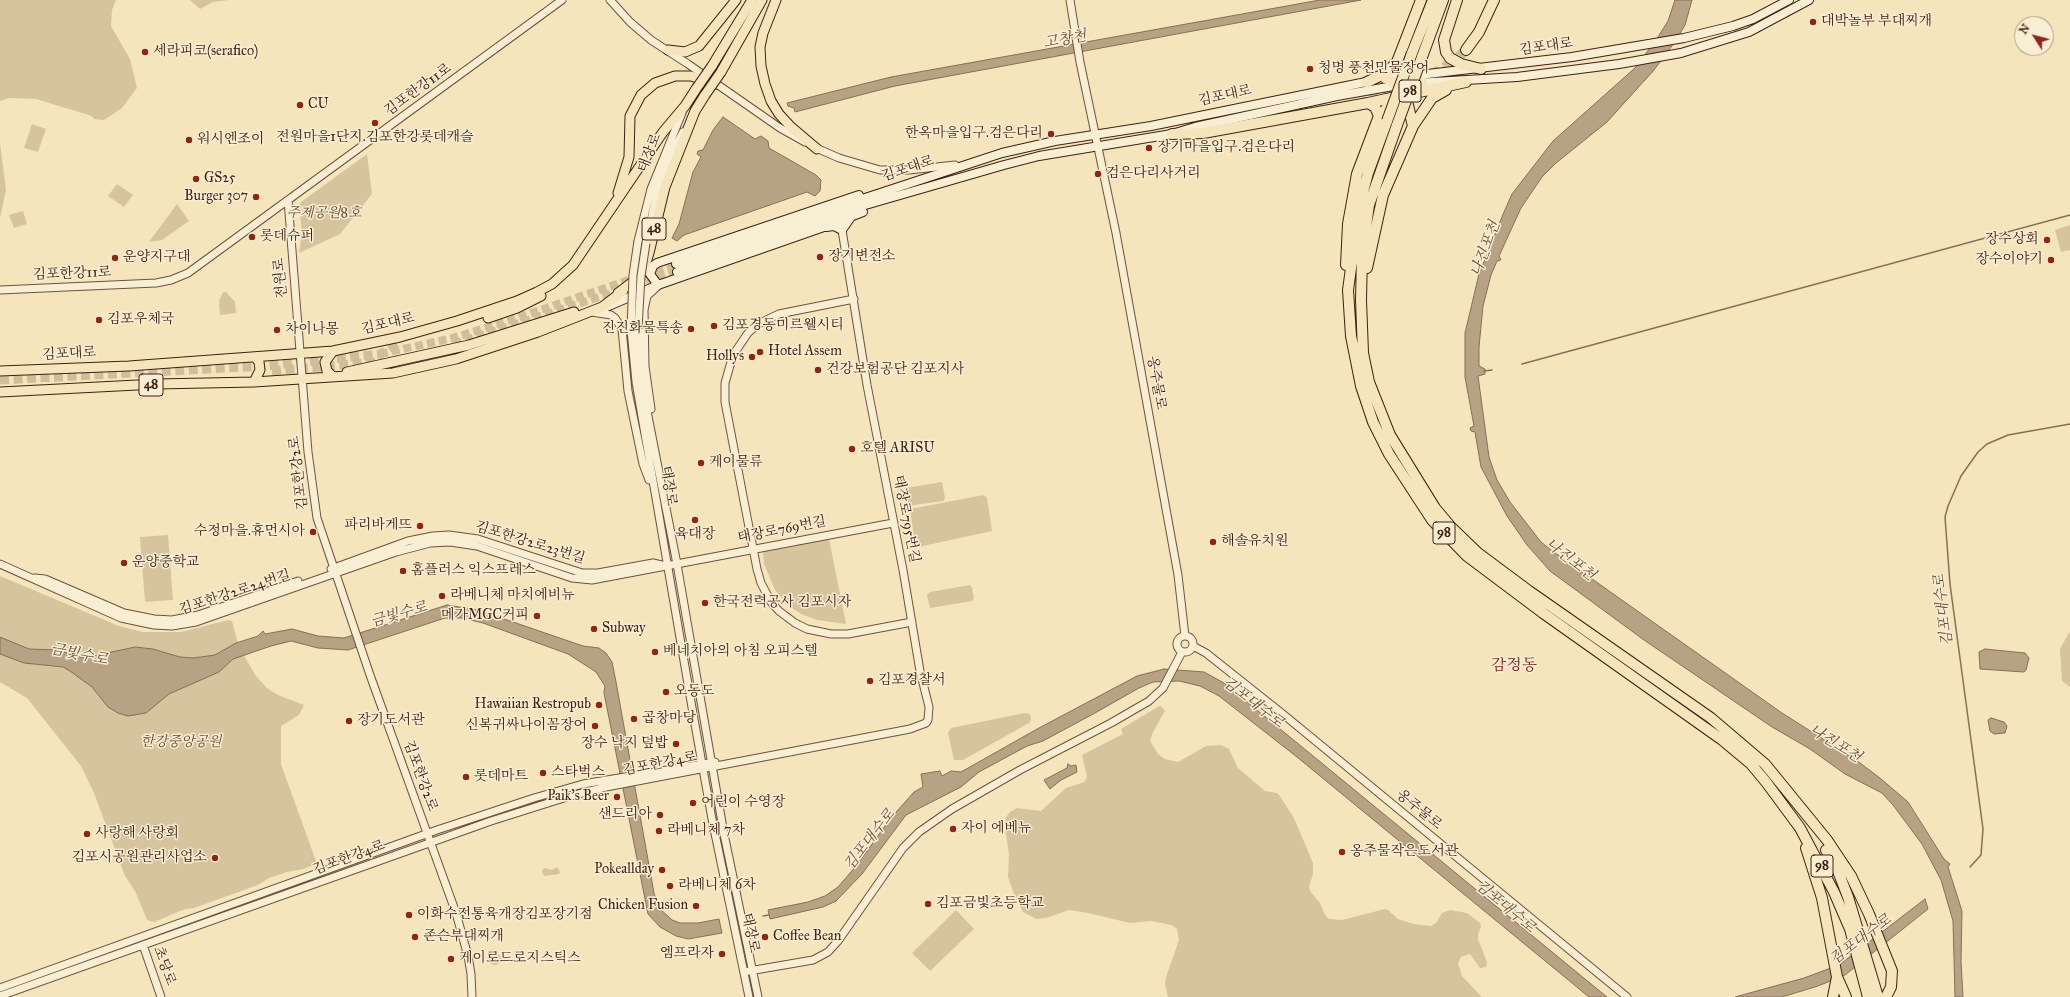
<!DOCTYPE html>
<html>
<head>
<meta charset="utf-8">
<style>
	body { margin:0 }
	#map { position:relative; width:2070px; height:997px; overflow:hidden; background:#f5e5bc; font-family:"IM FELL Great Primer",serif }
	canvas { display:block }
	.north { position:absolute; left:2014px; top:16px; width:40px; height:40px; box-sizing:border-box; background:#f8eed3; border:1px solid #ae9c86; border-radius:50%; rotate:306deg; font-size:11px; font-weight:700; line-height:16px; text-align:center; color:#3e2113 }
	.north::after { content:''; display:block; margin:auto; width:14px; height:18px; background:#8f2418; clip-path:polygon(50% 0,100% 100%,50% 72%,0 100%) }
</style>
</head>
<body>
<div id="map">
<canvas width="2070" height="997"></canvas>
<div class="north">N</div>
</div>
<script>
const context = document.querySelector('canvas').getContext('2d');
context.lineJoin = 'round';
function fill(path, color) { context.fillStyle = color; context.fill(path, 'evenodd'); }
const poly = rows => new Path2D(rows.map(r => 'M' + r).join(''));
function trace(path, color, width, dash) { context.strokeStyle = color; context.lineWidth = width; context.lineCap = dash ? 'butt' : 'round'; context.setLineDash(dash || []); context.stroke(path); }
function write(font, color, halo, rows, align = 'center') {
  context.font = font + ' "IM FELL Great Primer","Noto Serif KR",serif'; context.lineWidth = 3; context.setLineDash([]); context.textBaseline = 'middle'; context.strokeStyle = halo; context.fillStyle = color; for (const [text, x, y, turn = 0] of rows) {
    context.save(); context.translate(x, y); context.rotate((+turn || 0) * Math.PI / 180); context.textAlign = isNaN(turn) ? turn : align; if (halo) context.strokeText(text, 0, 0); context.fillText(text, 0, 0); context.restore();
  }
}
const green = poly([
	[0,0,116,0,112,10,111,26,130,59,137,88,122,108,104,120,94,119,92,116,36,99,9,98,0,101],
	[190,0,229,0,213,2,200,9],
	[32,124,46,129,38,152,24,148],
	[0,143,6,190,0,218],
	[367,154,372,194,340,234,299,253,302,232,299,206,301,202],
	[117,184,133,195,124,207,108,196],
	[177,204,189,221,162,240,149,242],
	[23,211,27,224,14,228,9,215],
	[2070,225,2070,250,2061,252,2055,230],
	[223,292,226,292,235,302,236,313,220,315,219,301],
	[942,482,945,498,943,501,907,506,906,488],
	[984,495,987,498,992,531,918,547,915,545,910,509],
	[168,535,173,600,145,602,140,537],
	[829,539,846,624,817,620,801,614,788,605,775,590,764,564,763,551],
	[0,576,119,626,143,632,181,632,228,620,232,621,239,647,256,676,267,688,278,695,304,705,299,715,281,726,281,764,317,864,303,869,287,872,269,878,258,885,194,908,185,909,154,922,147,920,135,891,125,876,94,793,81,766,27,698,0,682],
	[970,585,972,588,974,598,972,601,930,608,927,595,930,592],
	[2070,631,2070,687,2062,681,2060,649],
	[1159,706,1161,706,1165,711,1153,732,1150,741,1158,754,1165,759,1178,762,1206,746,1221,745,1229,749,1238,768,1265,791,1277,793,1280,796,1294,818,1313,863,1313,874,1309,887,1310,891,1320,903,1325,915,1329,919,1342,920,1385,909,1388,910,1398,919,1414,924,1431,926,1436,923,1442,913,1450,910,1467,913,1480,923,1481,927,1478,934,1478,939,1487,962,1486,967,1480,968,1470,954,1461,957,1458,963,1462,976,1482,997,1168,997,1165,984,1166,977,1179,940,1177,929,1172,925,1151,921,1130,923,1088,913,1069,910,1046,918,1036,919,1023,912,1016,900,1008,877,1009,855,1005,826,1006,817,1010,812,1017,808,1041,811,1066,788,1084,782,1087,777,1082,755,1123,734,1121,729],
	[1025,713,1030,714,1031,720,1029,723,963,760,954,760,948,733,951,728],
	[557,867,560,872,559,874,544,876,542,871,544,868,552,870],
	[956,910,974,929,930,971,912,953],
	'489 959a6 6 0 1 1 12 0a6 6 0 1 1-12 0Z'
]);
const water = poly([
	[1320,0,1361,0,895,86,795,112,794,108,788,106,787,103,891,77,1320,0],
	[1675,0,1692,0,1685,25,1674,43,1654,70,1607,122,1556,163,1542,177,1521,208,1499,256,1501,260,1497,261,1491,275,1483,306,1479,347,1479,366,1485,369,1485,374,1478,376,1489,457,1497,480,1510,502,1541,542,1551,550,1782,713,1856,760,1880,778,1908,802,1944,859,1950,864,1948,867,1962,911,1961,962,1963,997,1955,997,1953,921,1941,880,1922,844,1893,805,1882,793,1845,774,1810,749,1772,727,1644,640,1550,571,1527,545,1507,516,1481,467,1475,432,1471,431,1470,428,1474,426,1465,377,1465,333,1479,274,1504,212,1512,194,1553,141,1636,67,1658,37,1668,21,1675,0],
	[723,117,755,139,761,136,768,141,769,148,816,175,821,180,820,191,815,196,807,192,684,235,677,241,672,238,679,224,693,172,701,157,697,154,698,151,703,150,713,130,723,117],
	[447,605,478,610,583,646,599,648,606,653,612,662,616,682,654,893,658,907,672,920,680,923,698,923,719,919,722,933,688,939,676,936,660,927,648,914,604,693,605,686,596,672,568,654,483,623,462,618,445,618,348,650,318,648,291,641,271,646,233,659,219,672,169,694,146,713,128,716,118,713,108,707,92,687,70,671,63,667,24,663,0,654,0,637,29,649,57,650,84,658,135,647,153,649,180,657,193,658,215,655,236,643,258,636,263,631,265,634,292,629,318,636,344,638,447,605],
	[1985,649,2025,653,2029,658,2026,670,2024,672,1980,669,1979,652,1985,649],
	[1164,669,1204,672,1224,683,1607,997,1589,997,1297,757,1219,696,1200,686,1179,681,1153,682,1139,688,1095,713,1043,741,1027,746,979,772,961,787,906,815,862,874,836,901,823,907,770,919,768,910,808,902,825,896,838,887,857,865,890,819,914,792,923,787,921,774,940,771,942,776,951,771,961,772,1039,728,1137,676,1164,669],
	[1991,718,2004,722,2007,726,2005,733,1994,734,1990,731,1988,720,1991,718],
	[1068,764,1071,766,1076,765,1077,772,1061,780,1050,789,1044,780,1067,768,1068,764],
	[1925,899,1928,909,1845,975,1818,986,1782,997,1735,997,1804,978,1839,965,1925,899]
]);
const stream = poly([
	[1522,364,2070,215],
	[1484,371,1492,370],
	[1970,867,1981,855,1983,829,1950,584,1945,517,1948,506,1961,476,1978,452,1987,444,2008,435,2070,424],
	[763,916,769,915]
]);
const secondaryTunnel = poly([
	[635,286,677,272],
	[454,344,624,289],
	[380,354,453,338,511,320,676,264]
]);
const primaryTunnel = poly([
	[272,371,377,362,401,366],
	[0,380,264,366,380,354,401,342]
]);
const trunkTunnel = poly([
	[1431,75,1453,62,1466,50],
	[1369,98,1405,85]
]);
const tertiary = poly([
	[610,0,630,22,651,40,688,64,780,128,805,142],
	[1070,0,1080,62,1116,233,1178,575,1185,636],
	[814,147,839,158,880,170,909,170,955,165],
	[288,200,308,452,317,518,370,675,456,913,468,956,471,974,472,997],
	[638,241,651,189,682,113],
	[646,243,658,188,668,160,683,132],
	[0,290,156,283,171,280,188,273,562,0],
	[854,299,779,314,758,324,748,333,733,355,725,383,725,402,757,569,761,583,771,602,779,611,795,623,807,629,831,634,848,634,912,622],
	[592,312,611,315,615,318,622,329,628,391,643,464,649,480],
	[638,329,641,381,646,406,677,564,724,834,758,997],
	[631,330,636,382,694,719,712,819,749,997],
	[651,409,645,366,644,310,647,296,657,287],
	[0,564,121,618,154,625,172,626,196,622,396,552,430,543,450,542,477,546,572,578,592,580,893,523],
	[331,569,408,541,433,536,449,535,478,539,582,573,598,573,653,563,666,566],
	[35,578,45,579,124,613,154,619,172,620,198,615,298,581],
	'1177 644a8 8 0 1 1 16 0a8 8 0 1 1-16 0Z',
	[1193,646,1206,653,1284,715,1627,997],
	[143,945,161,997],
	[749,971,813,960,828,952,838,941,903,848,919,832,952,809,1020,770,1111,723,1149,701,1163,688,1182,652],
	[0,988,437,830,534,798,583,784,715,762],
	[0,996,491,821,567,797,606,787,910,729,926,723,928,720,929,707,920,671,903,570,867,385,842,230]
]);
const secondary = poly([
	[1385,79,1572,57,1684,38,1733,26,1753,19,1789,0],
	[1416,83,1517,77,1619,64,1681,53,1749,32,1809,0],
	[826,227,834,226,842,230,851,217],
	[676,264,856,201,1002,153,1055,141,1151,126,1371,81],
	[677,272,862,206,1004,165,1039,156,1172,134,1195,127,1337,96,1399,85],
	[658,285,650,274,653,266,657,263,859,195],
	[604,308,658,285,821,228,863,212]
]);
const primary = poly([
	[776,0,763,33,760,47,761,66,765,84,771,101,779,114,791,127,817,149],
	[668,50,685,52,699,46,736,0],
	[712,66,752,0],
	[721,72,762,0],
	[618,193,629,157,630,116,641,95,655,83,675,76,691,76,716,84],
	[618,293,639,277,645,266,649,253,665,187,695,111,705,95],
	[488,318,517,308,541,296],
	[0,371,129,366,333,351,400,337,457,321,517,301,537,292,552,284,573,265,663,132,685,106,696,89],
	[347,372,469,345,574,312],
	[332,376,327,371,325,362,333,351],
	[254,382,260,370,259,362,255,357],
	[0,392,157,384,254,382,393,373,456,359,538,332,602,307,623,291]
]);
const trunk = poly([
	[1457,0,1444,40,1446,52,1450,58,1461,64,1481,69],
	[1466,50,1479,32,1494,0],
	[1412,53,1433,0],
	[1422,57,1443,0],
	[1407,73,1422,83],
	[1367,82,1386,73,1397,62,1421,0],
	[1368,103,1466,82],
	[1387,121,1368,173,1360,203,1348,290,1351,336,1361,386,1373,422,1389,454,1432,520,1467,556,1543,613,1721,739,1751,764,1766,782,1800,828,1834,892,1850,929,1868,997],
	[1397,125,1369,205,1362,255,1361,300,1363,353,1369,382,1390,435,1435,508,1451,527,1478,553,1529,591,1711,718,1765,764,1827,840,1851,876,1869,914,1892,971,1891,987,1886,997],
	[1413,126,1432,98,1446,90],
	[1172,134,1203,133,1368,103,1375,107,1379,116],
	[1346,265,1348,224,1357,174,1379,116,1387,108,1398,105],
	[1367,268,1383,195,1413,126,1406,97,1397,86,1387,78],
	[1806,848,1822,898,1837,977,1833,997],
	[1826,850,1836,866,1848,897,1878,997],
	[1838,979,1846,997]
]);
const tertiaryBridge = poly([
	[638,329,641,276,646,243],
	[631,330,633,275,638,241]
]);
const primaryBridge = poly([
	[696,89,712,66],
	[705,95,721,72]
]);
const trunkBridge = poly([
	[1387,121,1412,53],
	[1397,125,1422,57]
]);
const markers = [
	[1813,22,4,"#8f2418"],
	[145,52,4,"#8f2418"],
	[1310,69,4,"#8f2418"],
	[300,105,4,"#8f2418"],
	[375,123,4,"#8f2418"],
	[1051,134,4,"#8f2418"],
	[189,140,4,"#8f2418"],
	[1149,148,4,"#8f2418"],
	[1098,174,4,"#8f2418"],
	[196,179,4,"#8f2418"],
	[256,197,4,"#8f2418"],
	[252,237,4,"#8f2418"],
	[2047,240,4,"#8f2418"],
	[820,257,4,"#8f2418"],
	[115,258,4,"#8f2418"],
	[2051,260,4,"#8f2418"],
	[99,320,4,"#8f2418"],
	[714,326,4,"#8f2418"],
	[691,329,4,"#8f2418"],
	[277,330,4,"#8f2418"],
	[760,352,4,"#8f2418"],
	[752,357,4,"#8f2418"],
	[818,370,4,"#8f2418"],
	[852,449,4,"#8f2418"],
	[701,463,4,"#8f2418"],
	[695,520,4,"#8f2418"],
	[420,526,4,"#8f2418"],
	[313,532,4,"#8f2418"],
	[1213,542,4,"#8f2418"],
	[124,563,4,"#8f2418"],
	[403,571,4,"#8f2418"],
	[442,596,4,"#8f2418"],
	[705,603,4,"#8f2418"],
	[537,616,4,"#8f2418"],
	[594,629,4,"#8f2418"],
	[655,652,4,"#8f2418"],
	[870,681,4,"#8f2418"],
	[666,692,4,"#8f2418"],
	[599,705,4,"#8f2418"],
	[634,719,4,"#8f2418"],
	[349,721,4,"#8f2418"],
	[595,726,4,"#8f2418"],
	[676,744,4,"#8f2418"],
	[543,773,4,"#8f2418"],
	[466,777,4,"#8f2418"],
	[617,797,4,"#8f2418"],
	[693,803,4,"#8f2418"],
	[660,815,4,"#8f2418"],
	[953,829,4,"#8f2418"],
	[659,831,4,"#8f2418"],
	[87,834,4,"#8f2418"],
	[1342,852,4,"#8f2418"],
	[215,858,4,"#8f2418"],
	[662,870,4,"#8f2418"],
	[670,886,4,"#8f2418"],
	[928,904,4,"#8f2418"],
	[696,906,4,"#8f2418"],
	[409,915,4,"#8f2418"],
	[415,937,4,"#8f2418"],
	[765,937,4,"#8f2418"],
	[722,954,4,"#8f2418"],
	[451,959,4,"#8f2418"]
];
const shields = [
	[1410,91,22],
	[654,229,24],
	[151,385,24],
	[1444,533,22],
	[1822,866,22]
];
const shieldNames = [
	["98",1410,91],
	["48",654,229],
	["48",151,385],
	["98",1444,533],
	["98",1822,866]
];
const poiNames = [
	["대박놀부 부대찌개",1821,22],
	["세라피코(serafico)",153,52],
	["청명 풍천민물장어",1318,69],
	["CU",308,105],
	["한옥마을입구.검은다리",1043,134,"right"],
	["전원마을1단지.김포한강롯데캐슬",375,138,"center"],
	["워시엔조이",197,140],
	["장기마을입구.검은다리",1157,148],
	["검은다리사거리",1106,174],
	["GS25",204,179],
	["Burger 307",248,197,"right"],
	["롯데슈퍼",260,237],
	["장수상회",2039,240,"right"],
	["장기변전소",828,257],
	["운양지구대",123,258],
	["장수이야기",2043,260,"right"],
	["김포우체국",107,320],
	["김포경동미르웰시티",722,326],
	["진진화물특송",683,329,"right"],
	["차이나몽",285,330],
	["Hotel Assem",768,352],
	["Hollys",744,357,"right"],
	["건강보험공단 김포지사",826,370],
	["호텔 ARISU",860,449],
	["케이물류",709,463],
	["파리바게뜨",412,526,"right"],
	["수정마을.휴먼시아",305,532,"right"],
	["육대장",695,535,"center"],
	["해솔유치원",1221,542],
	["운양중학교",132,563],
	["홈플러스 익스프레스",411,571],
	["라베니체 마치에비뉴",450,596],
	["한국전력공사 김포시자",713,603],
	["메가MGC커피",529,616,"right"],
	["Subway",602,629],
	["베네치아의 아침 오피스텔",663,652],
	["김포경찰서",878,681],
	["오동도",674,692],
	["Hawaiian Restropub",591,705,"right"],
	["곱창마당",642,719],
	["장기도서관",357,721],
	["신복귀싸나이꼼장어",587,726,"right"],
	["장수 낙지 덮밥",668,744,"right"],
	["스타벅스",551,773],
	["롯데마트",474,777],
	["Paik’s Beer",609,797,"right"],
	["어린이 수영장",701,803],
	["샌드리아",652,815,"right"],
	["자이 에베뉴",961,829],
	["라베니체 7차",667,831],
	["사랑해 사랑회",95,834],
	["옹주물작은도서관",1350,852],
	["김포시공원관리사업소",207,858,"right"],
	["Pokeallday",654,870,"right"],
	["라베니체 6차",678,886],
	["김포금빛초등학교",936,904],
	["Chicken Fusion",688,906,"right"],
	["이화수전통육개장김포장기점",417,915],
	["존슨부대찌개",423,937],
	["Coffee Bean",773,937],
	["엠프라자",714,954,"right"],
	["케이로드로지스틱스",459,959]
];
const streetNames = [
	["김포대로",1546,47,-8],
	["김포한강11로",418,90,-36],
	["김포대로",1225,96,-12],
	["태장로",650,153,-69],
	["김포대로",908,169,-18],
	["김포한강11로",72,274,-2],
	["전원로",281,278,-95],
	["김포대로",388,324,-13],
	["김포대로",69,354,-3],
	["옹주물로",1156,383,80],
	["김포한강2로",299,473,-97],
	["태장로",668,486,81],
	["태장로795번길",906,519,79],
	["태장로769번길",782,530,-11],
	["김포한강2로23번길",530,543,17],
	["김포한강2로24번길",235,593,-18],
	["김포한강4로",660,764,-11],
	["김포한강2로",420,776,70],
	["옹주물로",1419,810,39],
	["김포한강4로",349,858,-20],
	["태장로",750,933,78],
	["초당로",164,966,70]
];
const parkNames = [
	["주제공원8호",324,214],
	["한강중앙공원",181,743]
];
const waterNames = [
	["고창천",1065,40,-10],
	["나진포천",1486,249,-70],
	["나진포천",1570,560,38],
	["김포대수로",1944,610,-97],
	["금빛수로",399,615,-16],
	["금빛수로",79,655,11],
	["김포대수로",1253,703,38],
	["나진포천",1835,744,32],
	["김포대수로",870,840,-52],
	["김포대수로",1505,907,40],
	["김포대수로",1861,940,-37]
];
const quarterNames = [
	["감정동",1514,666]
];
fill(green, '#d6c49f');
fill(water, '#b7a283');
trace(water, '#876e56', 1);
trace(stream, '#876e56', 1.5);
trace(secondaryTunnel, '#d0be9a', 8, [8, 4]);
trace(primaryTunnel, '#d0be9a', 9, [9, 4.5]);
trace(trunkTunnel, '#d0be9a', 10, [10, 5]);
trace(tertiary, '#6c523d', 9);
trace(secondary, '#3e2113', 10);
trace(primary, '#3e2113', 11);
trace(trunk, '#3e2113', 12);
trace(tertiary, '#f8eed3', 7);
trace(secondary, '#f8eed3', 8);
trace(primary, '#f5e5bc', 9);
trace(trunk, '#f5e5bc', 10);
trace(tertiaryBridge, '#6c523d', 9, []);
trace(primaryBridge, '#3e2113', 11, []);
trace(trunkBridge, '#3e2113', 12, []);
trace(tertiaryBridge, '#f8eed3', 7);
trace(primaryBridge, '#f5e5bc', 9);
trace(trunkBridge, '#f5e5bc', 10);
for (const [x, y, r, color] of markers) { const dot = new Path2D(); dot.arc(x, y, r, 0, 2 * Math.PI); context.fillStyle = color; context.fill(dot); trace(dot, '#f8eed3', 1.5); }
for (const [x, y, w] of shields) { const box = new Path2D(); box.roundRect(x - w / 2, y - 11, w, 22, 3); context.fillStyle = '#f8eed3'; context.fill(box); trace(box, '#3e2113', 1); }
write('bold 13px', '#3e2113', null, shieldNames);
write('14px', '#3e2113', '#f8eed3', poiNames, 'left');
write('14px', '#3e2113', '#f8eed3', streetNames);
write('italic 14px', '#644a36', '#f8eed3', parkNames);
write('italic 15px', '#684e3a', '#f8eed3', waterNames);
write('16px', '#7a1f14', '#f8eed3', quarterNames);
</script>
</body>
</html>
